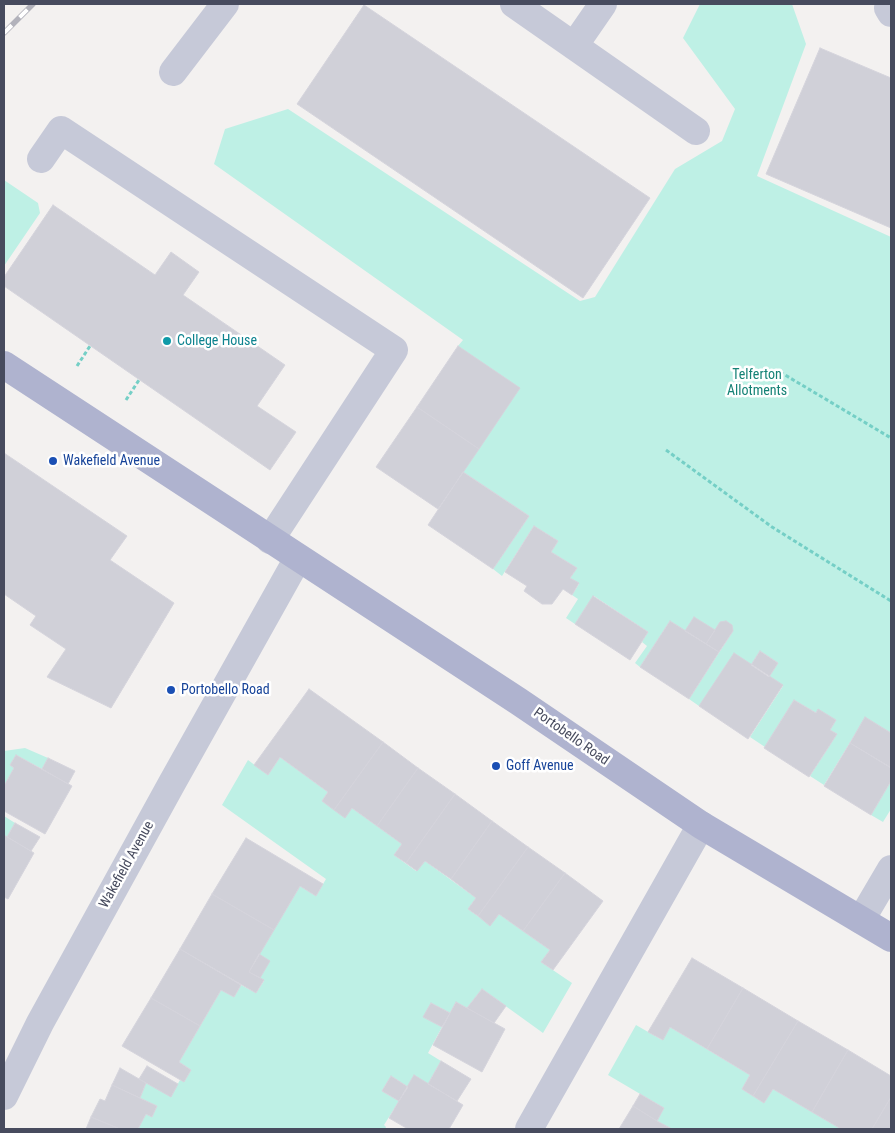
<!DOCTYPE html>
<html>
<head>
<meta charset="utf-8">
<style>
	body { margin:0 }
	#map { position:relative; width:895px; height:1133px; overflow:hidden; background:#f3f1f0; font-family:"Roboto Condensed",sans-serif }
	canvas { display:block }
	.frame { position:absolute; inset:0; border:5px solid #474b5e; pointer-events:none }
</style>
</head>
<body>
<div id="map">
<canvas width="895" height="1133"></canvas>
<div class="frame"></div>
</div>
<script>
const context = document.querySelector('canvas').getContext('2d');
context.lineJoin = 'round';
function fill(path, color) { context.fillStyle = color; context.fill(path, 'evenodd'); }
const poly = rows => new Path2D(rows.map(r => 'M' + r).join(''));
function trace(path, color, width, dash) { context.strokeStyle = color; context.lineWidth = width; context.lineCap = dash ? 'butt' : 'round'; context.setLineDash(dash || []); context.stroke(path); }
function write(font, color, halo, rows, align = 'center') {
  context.font = font + ' "Roboto Condensed",sans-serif'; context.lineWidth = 5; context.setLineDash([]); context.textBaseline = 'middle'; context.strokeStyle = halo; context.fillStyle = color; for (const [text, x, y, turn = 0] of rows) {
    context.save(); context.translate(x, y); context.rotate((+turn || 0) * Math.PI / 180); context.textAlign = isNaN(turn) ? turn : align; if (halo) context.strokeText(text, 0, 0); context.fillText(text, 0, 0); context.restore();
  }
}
const green = poly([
	[700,4,792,4,806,44,757,176,891,237,891,733,865,718,824,785,810,776,837,734,830,730,836,720,818,710,816,713,794,700,765,747,750,737,783,686,769,677,778,663,760,651,751,665,699,706,689,699,733,631,685,631,670,621,640,667,635,663,647,646,642,642,648,632,594,596,575,624,566,618,578,599,572,595,579,584,570,578,577,568,551,552,558,541,534,526,502,576,493,569,529,516,463,472,458,346,463,340,214,164,225,129,288,109,580,301,595,297,675,169,722,141,735,109,683,38],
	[4,180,38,203,40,213,4,266],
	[25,748,48,758,42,769,16,755,10,765,14,768,4,786,4,751],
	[280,757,328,792,322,801,345,817,352,808,402,844,394,855,416,871,425,861,476,898,468,909,490,925,499,914,550,950,541,962,572,983,543,1033,482,989,467,1008,456,1002,450,1013,431,1003,424,1017,442,1027,428,1053,441,1061,428,1084,408,1087,391,1076,382,1091,399,1101,384,1125,386,1127,385,1129,138,1129,146,1114,152,1117,157,1106,140,1098,146,1083,171,1096,180,1080,184,1082,191,1070,179,1062,221,990,234,997,241,985,256,993,264,981,260,978,259,954,300,886,316,896,326,879,222,805,248,760,268,775],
	[891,781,891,809,883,822,871,815],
	[4,816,15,823,7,837,4,835],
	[636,1025,662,1040,670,1027,750,1075,742,1089,764,1103,773,1089,841,1129,672,1129,657,1121,664,1108,608,1075]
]);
const building = poly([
	[364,5,650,198,583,298,297,104,364,5],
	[820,48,891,78,891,228,766,174,820,48],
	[53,205,155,275,171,252,199,272,183,295,285,365,257,406,296,432,270,470,4,286,4,277,53,205],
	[458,346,520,388,479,449,417,407,458,346],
	[417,407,479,449,438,509,376,467,417,407],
	[4,453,127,536,110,560,174,603,111,708,47,677,66,649,30,625,36,616,4,594,4,453],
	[463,472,529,516,493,569,428,525,463,472],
	[534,526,558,541,551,552,577,568,570,578,579,583,572,595,563,589,552,604,542,604,524,591,527,586,505,572,534,526],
	[593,596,648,632,630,660,575,624,593,596],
	[694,617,715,630,706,644,685,631,694,617],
	[670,621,719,652,689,699,640,667,670,621],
	[726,621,732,625,733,631,719,652,706,644,720,622,726,621],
	[760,651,778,663,769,677,751,665,760,651],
	[734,653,783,685,748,739,699,706,734,653],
	[309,689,383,742,334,810,322,801,328,792,280,757,268,775,254,765,309,689],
	[794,700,816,713,818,709,836,720,830,730,837,734,809,777,764,748,794,700],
	[865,717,891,733,890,767,850,743,865,717],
	[383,742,418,768,377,826,352,808,345,818,334,810,383,742],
	[850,743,891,768,891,781,871,815,824,786,850,743],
	[16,755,72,786,45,834,4,811,4,786,14,768,10,765,16,755],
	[48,758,75,771,68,784,42,769,48,758],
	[418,768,455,794,406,863,394,855,402,844,377,826,418,768],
	[455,794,492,821,451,879,425,861,417,871,406,863,455,794],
	[492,821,528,847,478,916,468,909,476,898,451,879,492,821],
	[15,823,40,837,31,851,7,837,15,823],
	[4,835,34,853,8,899,4,897,4,835],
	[246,838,323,884,316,896,300,886,274,930,212,894,246,838],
	[528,847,565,873,523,931,499,914,490,926,478,916,528,847],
	[565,873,603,901,553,970,541,962,550,950,523,931,565,873],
	[212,894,274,930,249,972,264,980,256,993,180,949,212,894],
	[180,949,241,985,234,997,221,990,200,1026,151,998,180,949],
	[259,954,270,961,260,978,249,972,259,954],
	[692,958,743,988,707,1049,670,1027,663,1040,648,1032,692,958],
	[743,988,798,1021,753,1096,742,1089,750,1075,707,1049,743,988],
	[482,989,506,1006,494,1023,467,1008,482,989],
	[151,998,200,1026,179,1062,191,1070,184,1082,122,1046,151,998],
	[456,1002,505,1029,482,1072,433,1045,456,1002],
	[431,1003,450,1013,442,1027,423,1017,431,1003],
	[798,1021,848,1050,812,1112,773,1089,764,1103,753,1096,798,1021],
	[848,1050,891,1076,891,1097,872,1129,841,1129,812,1112,848,1050],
	[441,1061,471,1079,457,1101,428,1084,441,1061],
	[147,1066,178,1084,171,1097,139,1079,147,1066],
	[120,1068,146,1083,140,1098,112,1085,120,1068],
	[414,1075,463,1105,449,1129,408,1129,389,1118,414,1075],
	[391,1076,408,1087,399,1101,382,1091,391,1076],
	[112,1085,157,1106,152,1117,146,1114,138,1129,120,1129,91,1117,100,1099,105,1101,112,1085],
	[640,1094,664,1108,657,1121,633,1106,640,1094],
	[891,1097,891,1129,872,1129,891,1097],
	[633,1106,657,1121,672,1129,619,1129,633,1106],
	[91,1117,120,1129,86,1129,91,1117]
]);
const path = poly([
	[77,366,90,346],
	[780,372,891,438],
	[126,400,139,380],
	[666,450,772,527,891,601]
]);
const minor = poly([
	[514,4,696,131],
	[889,4,888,8,891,13],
	[574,46,603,4],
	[173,72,225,4],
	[41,159,61,130,394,350,270,540],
	[861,920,891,869],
	[4,1096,40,1023,172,783,298,558],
	[529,1129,701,825]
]);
const major = poly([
	[4,365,518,701,701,825,891,938]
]);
const rail = poly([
	[4,33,33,4]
]);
const markers = [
	[167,341,5,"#0f9aa8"],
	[53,461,5,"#1a4fb4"],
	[171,690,5,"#1a4fb4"],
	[496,766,5,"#1a4fb4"]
];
const cultureNames = [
	["College House",177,341]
];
const parkNames = [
	["Telferton",757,375],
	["Allotments",757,391]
];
const transitNames = [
	["Wakefield Avenue",63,461],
	["Portobello Road",181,690],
	["Goff Avenue",506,766]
];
const streetNames = [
	["Portobello Road",571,737,35],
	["Wakefield Avenue",127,865,-61]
];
fill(green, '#bef0e5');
fill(building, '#d0d0d8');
trace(building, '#d5d4dc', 1);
trace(path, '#75cfc6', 3, [4, 2.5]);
trace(minor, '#c6c9d8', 28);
trace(major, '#afb3cf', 28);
trace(rail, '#b2b2bb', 5.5);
trace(rail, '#fff', 4, [11]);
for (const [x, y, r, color] of markers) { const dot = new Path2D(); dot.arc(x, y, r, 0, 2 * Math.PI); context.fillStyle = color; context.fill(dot); trace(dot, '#fff', 2); }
write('14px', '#0d838f', '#fff', cultureNames, 'left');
write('14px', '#158276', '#fff', parkNames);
write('14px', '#164399', '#fff', transitNames, 'left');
write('14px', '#474b5e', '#fff', streetNames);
</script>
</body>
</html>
